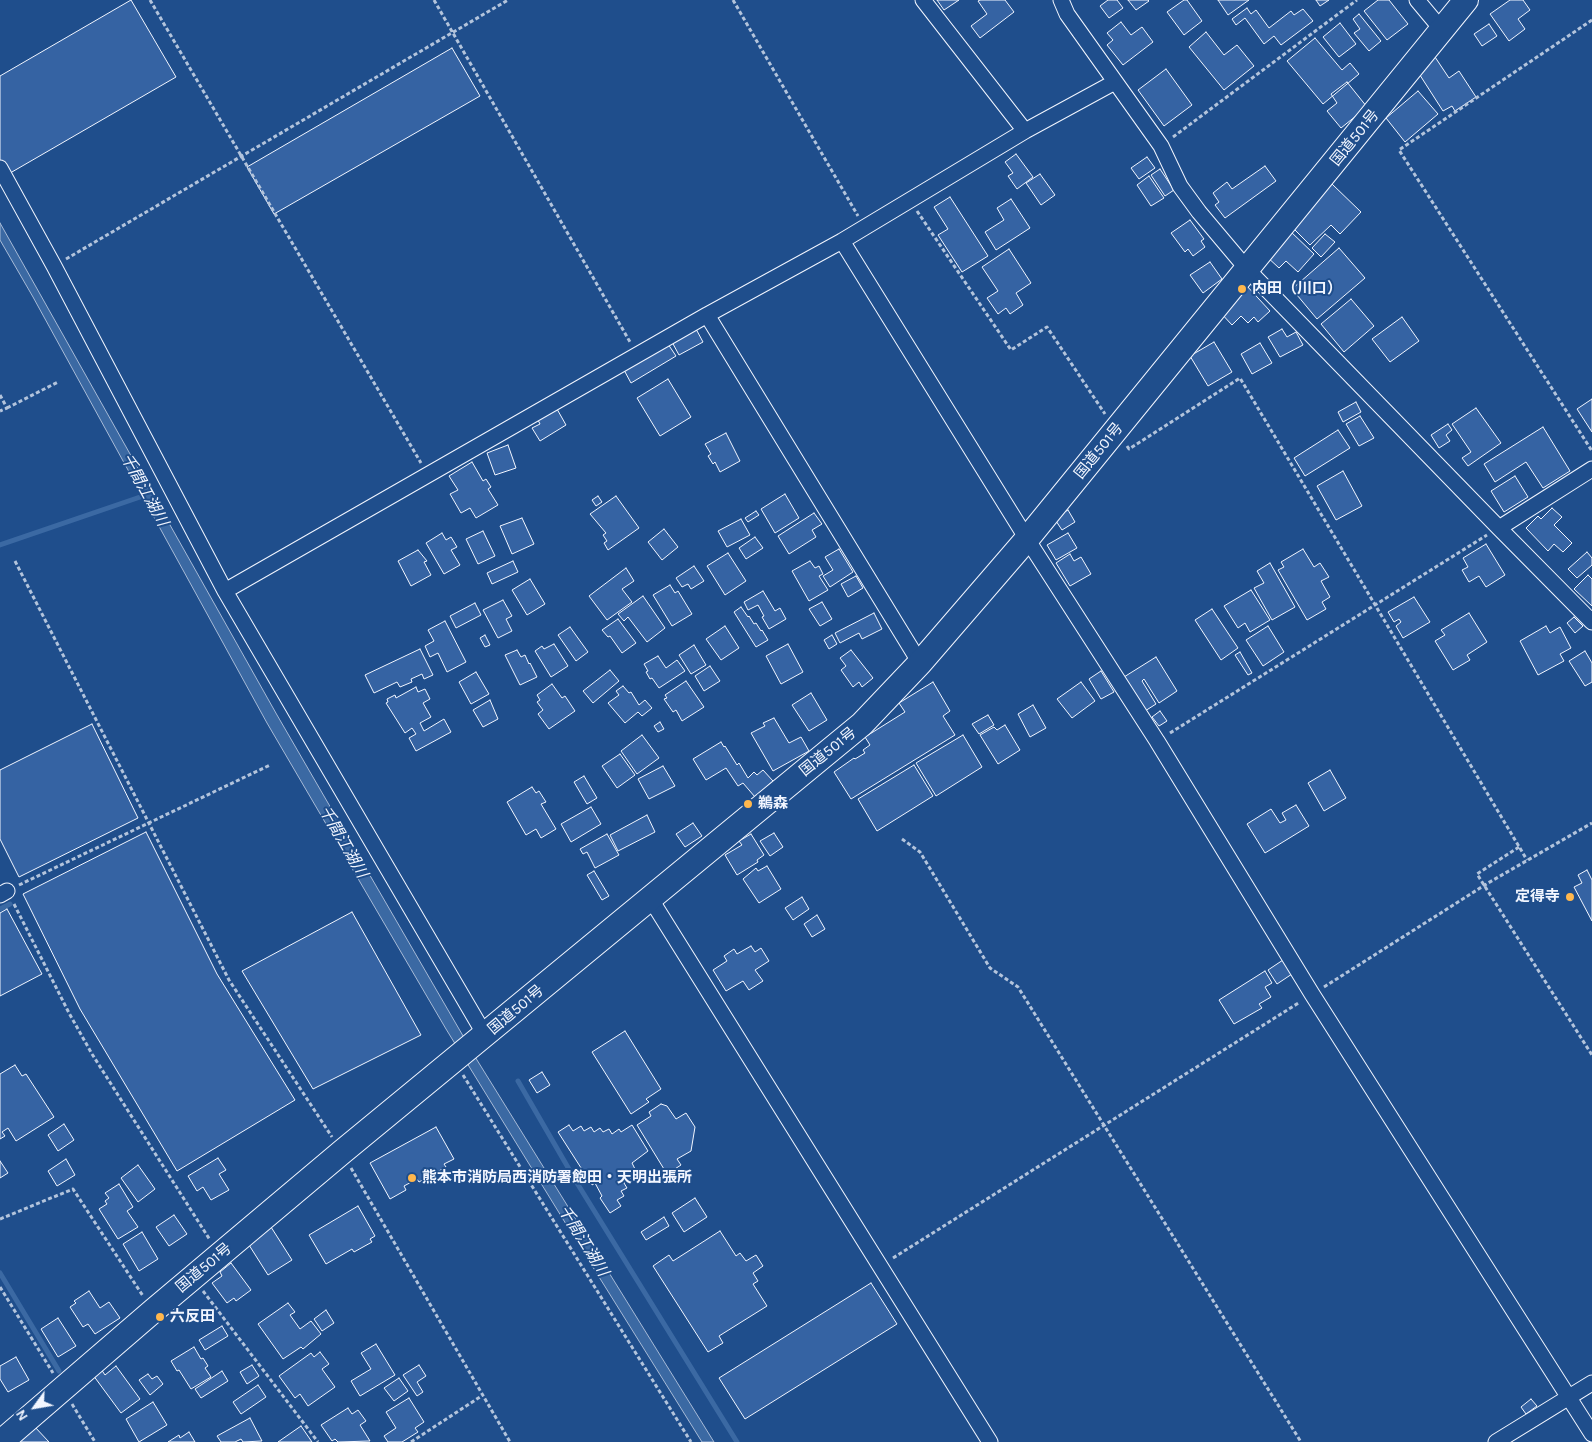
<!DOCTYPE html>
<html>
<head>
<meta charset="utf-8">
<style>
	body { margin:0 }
	#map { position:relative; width:1592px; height:1442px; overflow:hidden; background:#1f4e8c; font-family:Karla,sans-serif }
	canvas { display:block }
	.north { position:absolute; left:10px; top:1382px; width:50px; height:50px; -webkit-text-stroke:4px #1f4e8c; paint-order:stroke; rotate:238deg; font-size:14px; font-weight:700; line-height:20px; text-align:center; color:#f2f6ff }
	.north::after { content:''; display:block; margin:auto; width:18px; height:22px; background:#f2f6ff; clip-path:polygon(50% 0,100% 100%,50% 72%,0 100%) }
</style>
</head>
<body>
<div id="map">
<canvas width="1592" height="1442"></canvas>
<div class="north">N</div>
</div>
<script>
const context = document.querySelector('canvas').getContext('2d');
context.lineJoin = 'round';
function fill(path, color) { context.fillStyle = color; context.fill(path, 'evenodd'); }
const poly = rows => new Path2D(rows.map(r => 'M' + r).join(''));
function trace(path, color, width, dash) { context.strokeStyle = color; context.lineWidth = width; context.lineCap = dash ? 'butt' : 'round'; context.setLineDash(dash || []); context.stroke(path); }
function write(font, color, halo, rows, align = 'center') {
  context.font = font + ' Karla,"Noto Sans JP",sans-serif'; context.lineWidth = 4; context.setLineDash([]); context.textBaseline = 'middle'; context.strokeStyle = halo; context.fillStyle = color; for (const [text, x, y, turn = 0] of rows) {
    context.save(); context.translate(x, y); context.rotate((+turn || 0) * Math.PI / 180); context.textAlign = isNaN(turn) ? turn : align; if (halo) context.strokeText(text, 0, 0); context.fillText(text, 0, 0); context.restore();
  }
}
const water = poly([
	[0,223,277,715,477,1060,714,1442,702,1442,566,1224,446,1029,267,723,33,297,0,240,0,223]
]);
const stream = poly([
	[0,545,146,495],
	[0,909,10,904],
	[518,1081,577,1183,737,1442],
	[0,1273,59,1371]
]);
const building = poly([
	[131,0,176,77,5,176,0,168,0,76,131,0],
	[937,0,959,0,944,10,937,0],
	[980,0,1005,0,1014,12,980,38,971,26,987,14,978,1,980,0],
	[1108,0,1117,0,1123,8,1109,18,1100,6,1108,0],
	[1128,0,1148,0,1149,1,1136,10,1128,0],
	[1184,0,1187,0,1202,21,1184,35,1167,12,1184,0],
	[1218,0,1249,0,1228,15,1218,0],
	[1316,0,1329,0,1320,6,1316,0],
	[1378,0,1389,0,1408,24,1387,40,1364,11,1378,0],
	[1510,0,1523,0,1530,10,1518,19,1525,29,1509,41,1490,14,1510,0],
	[1247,8,1251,14,1256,10,1269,28,1291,11,1294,15,1303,9,1313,21,1281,45,1274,36,1264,44,1245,18,1236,25,1232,19,1247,8],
	[1359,14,1381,41,1369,51,1354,33,1360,29,1353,19,1359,14],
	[1121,22,1131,35,1142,27,1153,42,1123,65,1107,45,1113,40,1107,33,1121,22],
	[1340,23,1356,44,1339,57,1323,37,1340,23],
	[1489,24,1497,36,1482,46,1474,34,1489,24],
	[1206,32,1224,55,1237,45,1254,66,1224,90,1189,47,1206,32],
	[1315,38,1342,70,1350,63,1359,74,1323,104,1287,61,1315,38],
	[452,48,480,96,274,214,247,167,452,48],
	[1435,57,1449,78,1459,71,1476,97,1455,111,1452,106,1443,111,1416,69,1435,57],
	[1166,69,1192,105,1164,126,1138,90,1166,69],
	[1347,82,1367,107,1341,128,1327,111,1337,103,1331,94,1347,82],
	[1418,91,1438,114,1405,142,1386,118,1418,91],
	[1016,154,1033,177,1017,189,1008,176,1013,173,1005,162,1016,154],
	[1147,157,1155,168,1139,179,1131,168,1147,157],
	[1265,166,1276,181,1225,218,1215,205,1219,202,1213,193,1227,182,1232,189,1265,166],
	[1160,169,1174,190,1165,196,1151,175,1160,169],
	[1040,174,1055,195,1041,205,1026,183,1040,174],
	[1149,176,1164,198,1151,206,1137,185,1149,176],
	[1332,184,1361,212,1340,234,1331,225,1310,245,1291,226,1332,184],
	[950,197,988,256,962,272,938,235,948,229,934,207,950,197],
	[1011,199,1030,228,996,250,985,232,1004,220,997,208,1011,199],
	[1190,220,1204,239,1201,241,1205,247,1193,256,1188,249,1185,252,1171,233,1190,220],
	[1289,230,1314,254,1298,272,1286,261,1279,268,1265,255,1289,230],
	[1325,234,1335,242,1321,257,1312,248,1325,234],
	[1339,248,1365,278,1317,319,1292,289,1339,248],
	[1009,249,1031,283,1016,293,1023,305,1010,314,1006,308,998,314,987,298,998,291,982,267,1009,249],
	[1210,262,1222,279,1203,293,1190,275,1210,262],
	[1246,285,1270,311,1258,322,1254,317,1248,323,1241,316,1232,325,1219,311,1246,285],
	[1351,299,1374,326,1344,352,1321,324,1351,299],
	[1402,317,1419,341,1390,362,1372,339,1402,317],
	[696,329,703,342,679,355,672,342,696,329],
	[1282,329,1287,337,1296,332,1303,345,1280,357,1268,337,1282,329],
	[1214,342,1232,372,1208,386,1190,356,1214,342],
	[1260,343,1272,363,1252,374,1241,354,1260,343],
	[668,344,676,356,631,383,624,370,668,344],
	[668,379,691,417,660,436,637,398,668,379],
	[1592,399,1592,432,1577,409,1592,399],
	[1356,402,1361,412,1343,422,1338,412,1356,402],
	[1476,408,1501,443,1468,466,1462,458,1471,452,1452,424,1476,408],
	[557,409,566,425,540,441,532,428,540,424,538,420,557,409],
	[1360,416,1374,438,1359,446,1346,424,1360,416],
	[1448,424,1452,430,1446,435,1450,441,1439,448,1431,435,1448,424],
	[1543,427,1570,471,1543,488,1526,462,1495,482,1484,464,1543,427],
	[1338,430,1350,448,1305,476,1294,458,1338,430],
	[726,433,740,461,720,472,715,462,713,464,708,456,711,454,705,444,726,433],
	[508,445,516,468,495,475,487,453,508,445],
	[472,462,483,481,486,479,491,487,488,489,498,505,476,518,470,508,461,513,450,494,458,490,449,476,472,462],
	[1343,471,1362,506,1336,520,1317,486,1343,471],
	[1515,476,1528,497,1504,512,1491,491,1515,476],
	[785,494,799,518,775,533,761,509,785,494],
	[598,496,602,502,596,506,592,500,598,496],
	[616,496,639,528,608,550,604,543,607,541,603,535,606,533,590,514,616,496],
	[1552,508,1562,517,1554,525,1572,543,1563,552,1554,544,1548,551,1526,528,1538,516,1541,519,1552,508],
	[1068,510,1075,522,1062,530,1054,518,1068,510],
	[756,511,759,515,748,522,745,518,756,511],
	[814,513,822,524,812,530,816,537,789,554,778,536,814,513],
	[522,518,534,544,512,554,500,526,522,518],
	[741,519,750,535,727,547,718,531,741,519],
	[664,529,678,547,662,560,648,542,664,529],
	[483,531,495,556,478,564,466,539,483,531],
	[442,533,446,540,451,537,457,547,451,550,460,565,444,574,426,543,442,533],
	[1068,533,1077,548,1056,560,1047,545,1068,533],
	[755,537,763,548,746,559,739,548,755,537],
	[1486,544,1505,575,1486,587,1479,576,1469,582,1462,570,1468,567,1463,558,1486,544],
	[839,549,853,572,830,587,823,576,833,570,825,557,839,549],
	[1303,549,1314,567,1320,563,1329,577,1321,581,1330,597,1322,602,1326,609,1307,620,1278,570,1284,567,1281,562,1303,549],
	[418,550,427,561,424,562,431,575,411,586,398,561,418,550],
	[1587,552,1592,558,1592,565,1577,578,1568,569,1587,552],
	[728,553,746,581,725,595,707,566,728,553],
	[1070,554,1074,561,1081,557,1091,574,1070,586,1056,563,1070,554],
	[513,561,518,572,492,584,487,573,513,561],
	[810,561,815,568,819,566,823,574,819,576,828,590,809,601,792,571,810,561],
	[1270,563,1295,607,1272,620,1254,588,1264,583,1257,571,1270,563],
	[694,566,704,581,691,589,688,584,682,587,676,578,694,566],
	[626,568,634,581,622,589,632,602,607,620,589,596,626,568],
	[1588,575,1592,579,1592,606,1574,589,1588,575],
	[856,576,863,588,848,597,841,584,856,576],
	[530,579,545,604,527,615,512,590,530,579],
	[670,585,675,593,678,591,692,614,672,626,653,595,670,585],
	[1251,590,1270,620,1250,632,1245,623,1238,628,1224,606,1251,590],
	[763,591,775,611,780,608,786,619,769,629,762,617,764,616,758,605,748,610,744,602,763,591],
	[643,596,665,628,647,642,628,617,624,621,618,614,643,596],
	[1414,597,1430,622,1403,638,1396,626,1401,622,1399,619,1394,622,1388,612,1414,597],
	[503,600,512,616,506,619,512,631,498,638,483,610,503,600],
	[822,602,832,619,820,626,809,609,822,602],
	[475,603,481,615,456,628,450,616,475,603],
	[741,607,748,617,749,616,754,624,756,623,761,631,762,630,768,640,756,647,734,612,741,607],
	[1212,609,1238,648,1221,660,1195,620,1212,609],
	[874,613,882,629,862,639,859,633,840,643,835,633,874,613],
	[1469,613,1487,642,1467,655,1470,660,1453,670,1435,641,1445,635,1441,630,1469,613],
	[1574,617,1583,626,1575,633,1567,623,1574,617],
	[618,619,636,643,622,653,610,636,608,637,602,630,618,619],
	[445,621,466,662,447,672,438,653,430,657,425,646,434,641,428,630,445,621],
	[725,626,739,648,721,660,706,639,725,626],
	[1268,626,1284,652,1263,666,1246,640,1268,626],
	[1546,626,1550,633,1560,627,1571,648,1560,654,1564,661,1538,675,1520,641,1546,626],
	[570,627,588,652,576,661,558,635,570,627],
	[485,635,490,645,485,647,480,638,485,635],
	[832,635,837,644,829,649,824,640,832,635],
	[554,644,568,666,551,677,535,651,542,646,544,649,554,644],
	[788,644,803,672,781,684,766,656,788,644],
	[694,645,706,665,691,674,679,655,694,645],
	[420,649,433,675,424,679,422,674,411,679,412,682,400,687,397,682,374,693,365,675,420,649],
	[517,650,521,657,525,655,529,664,530,663,537,677,520,685,505,655,517,650],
	[851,650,873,678,862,687,859,682,853,687,841,670,846,666,840,658,851,650],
	[1585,651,1592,663,1592,682,1585,686,1569,661,1585,651],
	[1240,652,1252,673,1248,675,1235,655,1240,652],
	[658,656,666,668,677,660,685,671,659,688,652,678,650,679,646,672,648,671,644,664,658,656],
	[1156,657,1177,691,1159,703,1144,679,1142,681,1156,704,1145,711,1124,677,1156,657],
	[710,666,720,681,704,691,695,676,710,666],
	[610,670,619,681,593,703,583,691,610,670],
	[1101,671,1114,692,1101,699,1089,679,1101,671],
	[476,672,489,694,471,704,459,682,476,672],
	[686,681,704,707,682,721,676,710,673,712,664,699,667,698,665,695,686,681],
	[933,682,950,711,943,716,955,735,851,799,834,772,854,758,855,759,865,753,863,750,870,745,865,737,905,712,899,703,933,682],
	[1081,682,1095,701,1072,718,1057,699,1081,682],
	[552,684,562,698,565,696,575,711,549,729,538,714,543,710,537,702,540,700,537,695,552,684],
	[623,686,629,693,631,692,639,705,645,700,652,708,642,716,638,712,625,723,608,703,619,695,616,691,623,686],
	[416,687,418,692,425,689,430,699,423,703,431,717,420,723,424,731,444,719,451,732,416,751,409,738,416,734,412,728,405,733,386,703,388,702,387,699,395,695,396,698,416,687],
	[811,693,827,720,809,731,792,705,811,693],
	[490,700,498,719,483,727,473,710,490,700],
	[1033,705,1046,728,1030,737,1018,714,1033,705],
	[1160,711,1167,721,1159,726,1152,717,1160,711],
	[988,715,994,725,979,734,972,724,988,715],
	[774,718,789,743,801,737,809,751,773,771,751,733,765,726,763,723,774,718],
	[660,722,664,729,658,732,654,726,660,722],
	[92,724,138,818,19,877,0,839,0,770,92,724],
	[1005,725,1020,750,998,764,980,735,994,727,997,730,1005,725],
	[642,735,659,758,637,774,621,751,642,735],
	[963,735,982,767,936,796,916,763,963,735],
	[721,742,724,747,725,746,737,765,739,763,748,778,754,772,757,775,763,770,773,781,755,797,743,783,738,786,726,768,706,780,693,759,721,742],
	[620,754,635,775,617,788,602,766,620,754],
	[914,765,933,796,877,831,858,799,914,765],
	[663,766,675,786,649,799,638,779,663,766],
	[1330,770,1346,798,1324,811,1308,783,1330,770],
	[584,776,597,798,587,804,574,782,584,776],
	[532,787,536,793,539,791,546,802,541,804,556,829,541,838,536,829,526,835,507,802,532,787],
	[1296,805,1309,826,1265,853,1247,824,1271,809,1280,823,1286,820,1282,813,1296,805],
	[591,807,601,824,571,842,561,824,591,807],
	[647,815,655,832,618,851,610,835,647,815],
	[693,823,702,836,685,847,676,834,693,823],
	[146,832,217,974,295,1100,177,1171,80,1009,23,894,146,832],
	[774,833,783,847,770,856,760,841,774,833],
	[607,834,619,855,595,868,587,852,583,854,580,849,607,834],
	[751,834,764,855,757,860,758,862,737,875,725,855,742,845,739,841,751,834],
	[767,866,781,889,759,903,743,879,756,868,758,871,767,866],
	[1587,870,1592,880,1592,921,1574,887,1582,883,1578,875,1587,870],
	[594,871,609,896,602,900,587,875,594,871],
	[802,897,809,909,793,920,785,908,802,897],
	[7,909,42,974,0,996,0,913,7,909],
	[352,912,421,1035,313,1089,242,971,352,912],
	[817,915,825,929,812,937,804,924,817,915],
	[751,946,755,952,761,948,769,961,755,970,763,981,749,990,743,981,726,991,713,970,727,961,724,956,734,949,737,954,751,946],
	[1283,960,1292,974,1277,984,1268,970,1283,960],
	[1265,971,1272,983,1265,987,1271,997,1259,1004,1262,1008,1234,1024,1219,1000,1265,971],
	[625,1031,661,1089,646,1099,649,1102,631,1114,592,1052,625,1031],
	[15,1065,22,1076,26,1074,54,1117,16,1141,8,1128,2,1132,5,1136,0,1139,0,1074,15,1065],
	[542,1072,550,1085,537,1093,529,1080,542,1072],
	[661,1104,667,1106,676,1119,686,1113,695,1127,691,1151,677,1159,681,1165,667,1174,637,1125,651,1116,649,1112,661,1104],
	[64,1124,74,1140,58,1151,48,1135,64,1124],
	[569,1125,573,1131,581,1126,584,1131,591,1127,594,1132,600,1128,603,1132,609,1129,612,1134,619,1129,621,1132,632,1125,648,1151,632,1163,635,1169,628,1173,631,1178,624,1183,627,1188,621,1191,624,1196,617,1200,621,1206,610,1213,600,1198,602,1196,595,1183,592,1185,558,1132,569,1125],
	[436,1127,454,1159,444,1164,446,1167,419,1182,417,1179,404,1186,406,1190,390,1199,370,1163,436,1127],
	[218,1158,226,1170,219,1174,229,1190,211,1200,203,1187,197,1191,188,1176,218,1158],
	[66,1159,75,1175,57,1186,48,1171,66,1159],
	[0,1161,8,1173,0,1178,0,1161],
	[138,1165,155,1189,138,1202,121,1178,138,1165],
	[119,1184,133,1207,127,1211,138,1227,118,1239,99,1209,107,1204,105,1201,109,1198,105,1193,119,1184],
	[695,1198,707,1217,684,1232,672,1213,695,1198],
	[358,1206,375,1236,370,1239,372,1242,354,1252,352,1249,326,1264,309,1235,358,1206],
	[174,1215,187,1234,169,1246,156,1227,174,1215],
	[664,1217,669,1226,646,1240,641,1232,664,1217],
	[271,1227,292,1260,268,1275,249,1245,271,1227],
	[720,1231,736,1256,740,1253,746,1261,756,1255,763,1266,753,1273,758,1281,753,1284,767,1306,719,1336,723,1343,708,1352,653,1266,669,1255,673,1261,720,1231],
	[142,1232,158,1259,139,1271,123,1244,142,1232],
	[231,1263,251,1290,236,1301,234,1298,227,1303,212,1283,222,1276,220,1272,231,1263],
	[871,1283,897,1324,745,1419,719,1378,871,1283],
	[89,1291,100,1308,109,1302,120,1318,95,1334,88,1324,83,1327,70,1307,76,1303,74,1301,89,1291],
	[288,1303,295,1312,290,1315,300,1329,311,1321,321,1334,303,1349,301,1347,283,1359,258,1324,288,1303],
	[326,1310,334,1323,322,1331,314,1319,326,1310],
	[58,1318,76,1346,58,1357,41,1329,58,1318],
	[222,1326,228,1336,205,1350,199,1340,222,1326],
	[376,1344,395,1375,360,1396,351,1381,371,1369,361,1353,376,1344],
	[194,1347,201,1359,203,1358,208,1366,205,1368,211,1377,191,1389,179,1370,177,1371,171,1361,194,1347],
	[320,1352,329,1364,322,1369,335,1387,308,1406,300,1394,295,1398,279,1376,311,1353,314,1357,320,1352],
	[16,1357,29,1380,8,1392,0,1379,0,1366,16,1357],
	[252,1365,259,1376,247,1384,240,1372,252,1365],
	[419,1365,426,1376,417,1382,423,1392,417,1396,403,1375,419,1365],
	[116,1366,140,1399,121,1413,93,1375,101,1369,105,1375,116,1366],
	[222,1371,228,1381,201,1398,195,1389,222,1371],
	[148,1374,152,1379,157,1376,163,1384,150,1395,139,1380,148,1374],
	[399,1378,408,1391,394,1401,384,1388,399,1378],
	[258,1385,266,1397,241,1414,233,1402,258,1385],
	[409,1398,424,1422,415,1428,418,1432,402,1442,388,1442,384,1436,396,1428,386,1412,409,1398],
	[1531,1399,1537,1406,1526,1414,1521,1407,1531,1399],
	[153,1402,167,1425,139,1442,126,1419,153,1402],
	[348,1408,352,1414,358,1410,366,1421,360,1425,370,1441,338,1442,335,1439,332,1441,321,1425,348,1408],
	[250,1418,262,1441,243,1442,241,1439,235,1442,221,1442,217,1436,250,1418],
	[34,1426,49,1442,16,1442,34,1426],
	[301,1426,312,1442,278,1442,301,1426],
	[189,1432,195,1442,168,1442,179,1435,180,1438,189,1432]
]);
const path = poly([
	[150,0,421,463],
	[434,0,630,342],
	[733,0,858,216],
	[1592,20,1399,150,1592,451],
	[1173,137,1357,0],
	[917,211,1011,350,1047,327,1105,414],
	[66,259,508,0],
	[0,395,7,408,0,411],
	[7,408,58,382],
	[1127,446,1129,449,1240,378,1527,860],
	[15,561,229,980,332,1137],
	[1170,733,1487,535],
	[902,839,920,852,990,968,1018,987,1301,1442],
	[1519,847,1477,874,1592,1055],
	[19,885,270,765],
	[14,904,69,1013,92,1054,210,1240],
	[1324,987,1488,883,1592,823],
	[463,1075,691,1442],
	[351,1168,510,1442],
	[0,1219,73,1189,143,1296],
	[893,1258,1300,1002],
	[0,1287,53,1373],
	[203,1291,318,1442],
	[72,1404,95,1442],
	[411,1442,483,1395]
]);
const minor = poly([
	[923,0,1025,131],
	[1061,0,1067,14,1161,146,1180,186,1199,212,1247,269,1499,528,1592,622],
	[1417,0,1442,30],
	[0,168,54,266,225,591,485,1035],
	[842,241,1027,539,1157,741,1312,994,1592,1434],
	[707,315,842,241,1025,131,1115,82],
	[1499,528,1592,469],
	[225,591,707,315,920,663],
	[0,895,7,891],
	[650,898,990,1442],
	[1496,1442,1592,1383]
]);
const trunk = poly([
	[1,1442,153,1311,342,1152,862,724,920,663,1027,539,1466,0]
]);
const markers = [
	[1242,289,5,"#ffb74d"],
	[748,804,5,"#ffb74d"],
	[1570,897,5,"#ffb74d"],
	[412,1178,5,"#ffb74d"],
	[160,1317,5,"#ffb74d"]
];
const streetNames = [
	["国道501号",1355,138,-51],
	["国道501号",1099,451,-51],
	["国道501号",828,752,-39],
	["国道501号",516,1010,-40],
	["国道501号",204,1268,-40]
];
const poiNames = [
	["内田（川口）",1252,289],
	["鵜森",758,804],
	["定得寺",1560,897,"right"],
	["熊本市消防局西消防署飽田・天明出張所",422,1178],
	["六反田",170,1317]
];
const waterNames = [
	["千間江湖川",144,490,61],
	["千間江湖川",343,842,60],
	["千間江湖川",583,1241,58]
];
fill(water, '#3b69a3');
trace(water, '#a8bbd7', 1);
trace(stream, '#3b69a3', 5);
fill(building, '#3563a3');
trace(building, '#f2f6ff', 1);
trace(minor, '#f2f6ff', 17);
trace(trunk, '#f2f6ff', 26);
trace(path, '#b3c4dc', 3, [4, 2.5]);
trace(minor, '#1f4e8c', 15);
trace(trunk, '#1f4e8c', 24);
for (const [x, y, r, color] of markers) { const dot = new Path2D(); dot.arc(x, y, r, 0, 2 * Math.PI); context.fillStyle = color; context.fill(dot); trace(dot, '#1f4e8c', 2); }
write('15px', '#f2f6ff', '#1f4e8c', streetNames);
write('bold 15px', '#f2f6ff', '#1f4e8c', poiNames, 'left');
write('italic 16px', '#f2f6ff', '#1f4e8c', waterNames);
</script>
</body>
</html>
